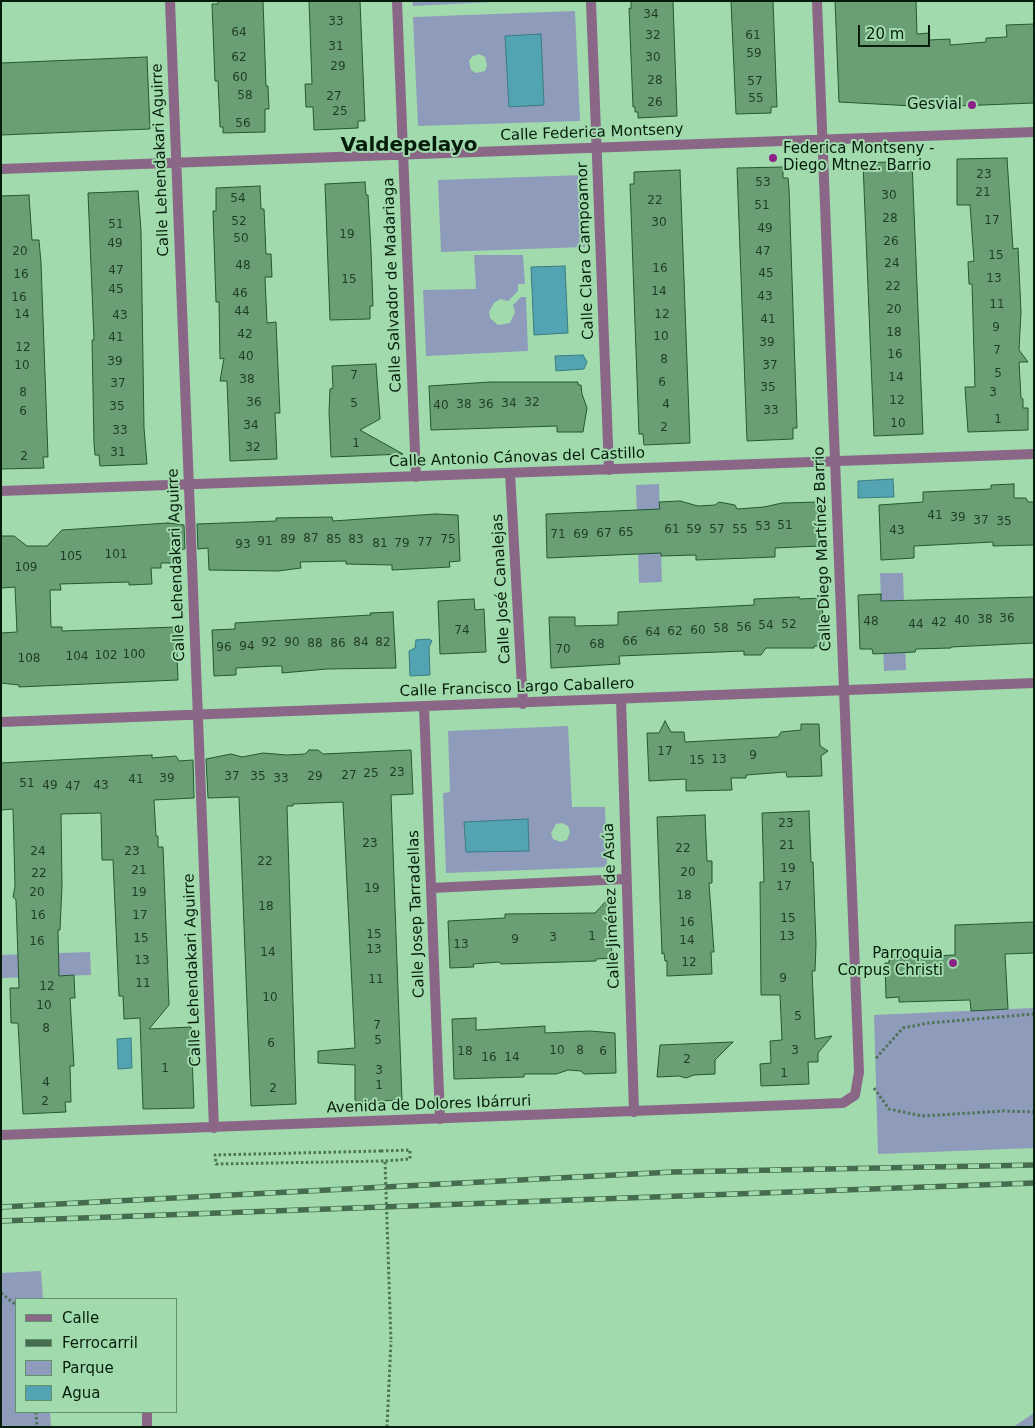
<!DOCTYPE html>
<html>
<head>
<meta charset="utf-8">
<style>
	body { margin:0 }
	#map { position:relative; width:1035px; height:1428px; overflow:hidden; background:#a1dbad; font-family:"DejaVu Sans",sans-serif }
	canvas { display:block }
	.frame { position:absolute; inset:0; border:2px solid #061d0c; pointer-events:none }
	.legend { position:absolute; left:15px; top:1298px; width:162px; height:115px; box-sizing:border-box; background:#a1dbad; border:1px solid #638f6d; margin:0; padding:6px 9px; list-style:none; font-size:15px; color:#061d0c }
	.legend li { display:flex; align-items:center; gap:10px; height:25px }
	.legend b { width:25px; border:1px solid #638f6d }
	.scale { position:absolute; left:858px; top:25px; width:72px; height:22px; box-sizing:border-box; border:2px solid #061d0c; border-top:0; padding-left:6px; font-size:15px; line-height:18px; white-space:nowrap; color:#061d0c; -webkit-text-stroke:4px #a1dbad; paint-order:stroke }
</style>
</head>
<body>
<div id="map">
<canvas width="1035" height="1428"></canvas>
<div class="frame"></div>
<ul class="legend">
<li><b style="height:6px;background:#8a6787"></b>Calle</li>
<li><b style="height:6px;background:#466c4f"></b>Ferrocarril</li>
<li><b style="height:14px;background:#8f9bbb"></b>Parque</li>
<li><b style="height:14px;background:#52a4b2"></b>Agua</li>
</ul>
<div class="scale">20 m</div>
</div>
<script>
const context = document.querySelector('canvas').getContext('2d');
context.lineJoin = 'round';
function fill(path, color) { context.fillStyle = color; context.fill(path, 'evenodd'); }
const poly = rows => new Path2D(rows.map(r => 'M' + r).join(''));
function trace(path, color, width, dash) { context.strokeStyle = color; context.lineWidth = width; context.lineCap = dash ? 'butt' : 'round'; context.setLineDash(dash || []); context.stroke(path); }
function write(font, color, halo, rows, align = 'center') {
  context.font = font + ' "DejaVu Sans",sans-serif'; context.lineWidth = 4; context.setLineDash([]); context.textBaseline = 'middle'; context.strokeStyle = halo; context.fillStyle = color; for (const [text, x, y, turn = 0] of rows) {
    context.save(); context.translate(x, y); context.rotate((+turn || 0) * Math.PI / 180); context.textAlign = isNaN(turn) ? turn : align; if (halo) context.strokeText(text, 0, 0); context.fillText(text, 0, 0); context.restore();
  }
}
const green = poly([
	[412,1,514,1,413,6],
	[575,11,580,121,418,126,413,17],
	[479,54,485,57,487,66,485,71,476,73,471,70,469,61,473,56],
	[583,175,585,247,441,252,438,180],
	[474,255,523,255,525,284,518,284,518,291,508,301,500,299,494,303,489,312,490,318,498,325,510,323,515,312,513,305,521,297,526,297,528,351,426,356,423,290,476,289],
	[659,484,662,582,639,583,636,485],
	[880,573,903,573,906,670,884,671],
	[568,726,572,807,605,807,607,867,446,873,443,793,450,792,448,731],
	[562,823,568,826,570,832,567,840,561,842,553,839,551,833,556,824],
	[90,952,91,975,1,978,1,955],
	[1034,1008,1034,1148,878,1154,874,1015],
	[41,1271,43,1299,16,1299,16,1412,50,1412,51,1427,1,1427,1,1273],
	[1034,1413,1034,1427,1013,1427]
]);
const water = poly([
	[541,34,544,105,509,107,505,36,541,34],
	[565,266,568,333,534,335,531,267,565,266],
	[583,355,587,362,584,369,556,371,555,356,583,355],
	[893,479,894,497,858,498,858,481,893,479],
	[416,640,429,639,432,641,429,647,430,675,410,676,409,651,415,648,416,640],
	[528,819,529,851,466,852,464,822,528,819],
	[131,1038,132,1068,118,1069,117,1039,131,1038]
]);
const building = poly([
	[218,1,263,1,266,86,268,86,269,109,265,109,265,132,223,133,223,127,220,127,218,81,215,81,212,4,218,4,218,1],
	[309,1,360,1,365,121,358,121,358,128,314,130,313,107,306,107,305,84,312,84,309,1],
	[631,1,673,1,677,116,638,118,638,112,635,112,635,107,633,107,629,8,631,9,631,1],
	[731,1,773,1,777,107,771,107,771,113,736,114,731,1],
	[835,1,916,1,917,34,929,33,929,40,950,39,950,45,986,42,986,38,1007,37,1006,25,1034,24,1034,103,932,107,839,102,835,1],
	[147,57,150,129,1,135,1,63,147,57],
	[1007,158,1013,249,1018,248,1021,312,1019,350,1028,362,1019,362,1021,398,1023,399,1023,408,1028,408,1028,430,968,432,965,387,975,387,972,284,969,284,968,262,974,261,970,205,957,205,957,159,1007,158],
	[912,161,923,434,874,436,863,163,912,161],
	[783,167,783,178,788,178,789,189,797,428,793,428,793,439,747,441,737,168,783,167],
	[680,170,690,443,644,445,643,434,639,434,630,184,634,184,634,172,680,170],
	[365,182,366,195,368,195,371,250,373,306,370,306,370,319,330,320,325,184,365,182],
	[260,186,261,209,264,209,266,254,271,254,272,277,265,277,267,323,276,322,280,413,275,413,277,459,230,461,227,381,220,381,224,358,220,359,219,302,216,302,213,211,216,211,216,188,260,186],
	[138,191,141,231,144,428,147,464,100,466,99,455,95,455,94,443,92,340,94,340,88,193,138,191],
	[29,195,32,240,39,240,41,263,48,457,43,457,44,468,1,469,1,196,29,195],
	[376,364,380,419,360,430,403,454,331,457,329,411,330,389,333,388,332,366,376,364],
	[490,382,578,382,578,385,581,385,582,394,587,408,583,432,557,432,557,426,431,430,429,386,490,382],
	[1014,484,1014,498,1026,498,1028,502,1034,502,1034,545,993,546,993,542,914,546,914,558,881,560,879,505,923,502,923,492,991,489,991,485,1014,484],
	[680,501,698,506,715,505,719,502,735,505,737,509,764,507,782,503,819,502,820,546,775,548,775,557,696,560,696,555,661,556,661,553,547,558,546,514,660,509,659,502,680,501],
	[435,514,458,515,460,561,449,562,450,567,392,570,392,565,346,564,346,561,300,562,301,568,278,571,209,570,208,548,198,549,197,524,276,521,276,518,332,517,333,521,435,514],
	[168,523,184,525,185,549,173,550,173,563,161,563,161,568,151,568,152,584,129,585,129,582,60,584,61,590,50,590,51,627,62,627,62,631,176,627,178,680,19,687,19,685,1,683,1,633,17,632,15,587,1,588,1,536,14,536,27,546,47,546,62,530,168,523],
	[881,594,881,601,1034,597,1034,643,951,647,951,648,916,649,915,652,873,654,872,649,860,649,858,595,881,594],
	[799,597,800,599,822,598,824,646,814,646,814,648,766,648,761,655,744,655,744,651,619,656,620,664,551,668,549,617,575,617,575,626,618,625,618,612,754,605,754,599,799,597],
	[474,599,475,610,484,609,486,652,440,654,438,601,474,599],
	[393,612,396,668,327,669,282,673,282,666,274,666,236,668,236,675,214,676,212,630,235,629,235,623,371,615,370,613,393,612],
	[665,721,671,732,684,732,685,742,778,737,781,732,801,730,801,724,819,724,820,746,828,751,821,756,822,776,787,777,786,772,746,775,746,778,731,778,732,790,686,791,686,779,649,781,647,733,659,733,665,721],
	[309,750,318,750,323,754,411,750,413,794,391,795,402,1100,357,1102,355,1100,355,1065,318,1063,318,1051,355,1048,343,802,293,804,293,806,287,806,296,1104,251,1106,239,797,208,798,206,759,231,754,242,757,263,753,287,755,305,754,309,750],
	[152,755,152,758,176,756,179,761,193,760,194,798,154,800,156,836,158,836,158,847,163,847,169,1005,149,1029,191,1027,194,1108,143,1109,140,1018,124,1019,123,996,119,996,113,860,102,860,101,813,61,814,62,885,60,930,58,930,59,976,74,975,75,998,70,998,74,1066,70,1066,71,1102,65,1102,66,1112,23,1114,18,1023,11,1023,10,988,19,988,16,900,13,897,15,886,13,809,1,810,1,763,152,755],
	[809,811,811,862,813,862,816,944,815,971,812,971,815,1039,832,1036,818,1053,818,1062,808,1062,809,1084,761,1086,760,1064,771,1063,770,1041,782,1040,780,995,761,995,760,882,764,882,762,813,809,811],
	[705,815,707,861,712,861,712,883,709,883,714,952,711,952,712,974,667,976,667,961,665,961,664,953,662,954,657,817,705,815],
	[609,898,612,958,596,959,596,961,501,964,499,962,473,964,474,967,450,968,448,921,505,918,505,914,595,913,609,898],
	[1034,922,1034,953,1005,954,1008,1009,971,1011,970,1000,899,1002,899,997,886,998,885,963,889,963,889,958,955,955,955,925,1034,922],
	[476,1018,476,1030,545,1026,545,1033,590,1031,615,1033,616,1073,584,1074,581,1071,568,1070,556,1074,524,1074,524,1077,454,1079,452,1019,476,1018],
	[733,1042,715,1060,715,1074,694,1075,686,1078,679,1076,657,1077,660,1045,733,1042]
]);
const path = poly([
	[876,1058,903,1028,929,1023,1034,1014],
	[874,1088,889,1109,922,1116,1003,1111,1034,1112],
	[381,1151,410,1150,410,1159,385,1161],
	[1,1293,16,1305],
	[36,1412,37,1427],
	[387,1427,391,1341]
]);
const street = poly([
	[170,1,214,1128],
	[397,1,416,477],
	[591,1,609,470],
	[1,169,1034,132],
	[510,473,523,704],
	[1,491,1034,454],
	[621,699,634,1112],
	[424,707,440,1119],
	[1,722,1034,683],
	[431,888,625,879],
	[1,1135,843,1103,855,1095,859,1072,817,1],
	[147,1412,147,1427]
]);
const rail = poly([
	[1,1207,673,1172,1034,1165],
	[1,1221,1034,1183]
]);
const pathBridge = poly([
	[381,1151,215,1155,216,1164,385,1161,391,1341]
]);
const markers = [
	[972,105,5,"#8c2287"],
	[773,158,5,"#8c2287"],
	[953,963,5,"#8c2287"]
];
const numberNames = [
	["34",651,15],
	["33",336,22],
	["64",239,33],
	["32",653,36],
	["61",753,36],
	["31",336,47],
	["59",754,54],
	["62",239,58],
	["30",653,58],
	["29",338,67],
	["60",240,78],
	["28",655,81],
	["57",755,82],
	["58",245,96],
	["27",334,97],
	["55",756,99],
	["26",655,103],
	["25",340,112],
	["56",243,124],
	["23",984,175],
	["53",763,183],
	["21",983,193],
	["30",889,196],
	["54",238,199],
	["22",655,201],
	["51",762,206],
	["28",890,219],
	["17",992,221],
	["52",239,222],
	["30",659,223],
	["51",116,225],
	["49",765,229],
	["19",347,235],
	["50",241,239],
	["26",891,242],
	["49",115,244],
	["20",20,252],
	["47",763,252],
	["15",996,256],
	["24",892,264],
	["48",243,266],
	["16",660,269],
	["47",116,271],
	["45",766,274],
	["16",21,275],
	["13",994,279],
	["15",349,280],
	["22",893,287],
	["45",116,290],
	["14",659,292],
	["46",240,294],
	["43",765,297],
	["16",19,298],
	["11",997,305],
	["20",894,310],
	["44",242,312],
	["14",22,315],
	["12",662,315],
	["43",120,316],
	["41",768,320],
	["9",996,328],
	["18",894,333],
	["42",245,335],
	["10",661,337],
	["41",116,338],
	["39",767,343],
	["12",23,348],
	["7",997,351],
	["16",895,355],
	["40",246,357],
	["8",664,360],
	["39",115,362],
	["10",22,366],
	["37",770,366],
	["5",998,374],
	["7",354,376],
	["14",896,378],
	["38",247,380],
	["6",662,383],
	["37",118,384],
	["35",768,388],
	["8",23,393],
	["3",993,393],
	["12",897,401],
	["36",254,403],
	["32",532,403],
	["5",354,404],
	["34",509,404],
	["38",464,405],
	["36",486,405],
	["4",666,405],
	["40",441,406],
	["35",117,407],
	["33",771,411],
	["6",23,412],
	["1",998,420],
	["10",898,424],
	["34",251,426],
	["2",664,428],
	["33",120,431],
	["1",356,444],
	["32",253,448],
	["31",118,453],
	["2",24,457],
	["41",935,516],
	["39",958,518],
	["37",981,521],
	["35",1004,522],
	["51",785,526],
	["53",763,527],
	["61",672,530],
	["59",694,530],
	["57",717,530],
	["55",740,530],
	["43",897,531],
	["65",626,533],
	["67",604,534],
	["71",558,535],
	["69",581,535],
	["87",311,539],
	["89",288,540],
	["85",334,540],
	["83",356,540],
	["75",448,540],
	["91",265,542],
	["77",425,543],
	["81",380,544],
	["79",402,544],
	["93",243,545],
	["101",116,555],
	["105",71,557],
	["109",26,568],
	["36",1007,619],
	["38",985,620],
	["40",962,621],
	["48",871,622],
	["42",939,623],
	["52",789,625],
	["44",916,625],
	["54",766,626],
	["56",744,628],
	["58",721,629],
	["74",462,631],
	["60",698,631],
	["62",675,632],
	["64",653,633],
	["66",630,642],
	["92",269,643],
	["90",292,643],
	["84",361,643],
	["82",383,643],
	["88",315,644],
	["86",338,644],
	["68",597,645],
	["94",247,647],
	["96",224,648],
	["70",563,650],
	["100",134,655],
	["102",106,656],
	["104",77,657],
	["108",29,659],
	["17",665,752],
	["9",753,756],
	["13",719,760],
	["15",697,761],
	["23",397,773],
	["25",371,774],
	["27",349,776],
	["37",232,777],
	["35",258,777],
	["29",315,777],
	["39",167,779],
	["33",281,779],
	["41",136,780],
	["51",27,784],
	["49",50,786],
	["43",101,786],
	["47",73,787],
	["23",786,824],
	["23",370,844],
	["21",787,846],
	["22",683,849],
	["24",38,852],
	["23",132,852],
	["22",265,862],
	["19",788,869],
	["21",139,871],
	["20",688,873],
	["22",39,874],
	["17",784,887],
	["19",372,889],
	["20",37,893],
	["19",139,893],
	["18",684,896],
	["18",266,907],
	["16",38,916],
	["17",140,916],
	["15",788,919],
	["16",687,923],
	["15",374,935],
	["1",592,937],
	["13",787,937],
	["3",553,938],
	["15",141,939],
	["9",515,940],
	["14",687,941],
	["16",37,942],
	["13",461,945],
	["13",374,950],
	["14",268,953],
	["13",142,961],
	["12",689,963],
	["9",783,979],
	["11",376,980],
	["11",143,984],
	["12",47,987],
	["10",270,998],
	["10",44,1006],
	["5",798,1017],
	["7",377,1026],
	["8",46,1029],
	["5",378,1041],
	["6",271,1044],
	["10",557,1051],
	["8",580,1051],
	["3",795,1051],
	["18",465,1052],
	["6",603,1052],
	["16",489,1058],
	["14",512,1058],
	["2",687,1060],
	["1",165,1069],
	["3",379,1071],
	["1",784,1074],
	["4",46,1083],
	["1",379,1086],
	["2",273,1089],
	["2",45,1102]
];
const poiNames = [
	["Gesvial",962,105],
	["Federica Montseny -",783,149,"left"],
	["Diego Mtnez. Barrio",783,166,"left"],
	["Parroquia",943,954],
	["Corpus Christi",943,971]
];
const streetNames = [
	["Calle Federica Montseny",592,133,-2],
	["Calle Lehendakari Aguirre",161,160,-92],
	["Calle Clara Campoamor",586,251,-92],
	["Calle Salvador de Madariaga",393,285,-92],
	["Calle Antonio Cánovas del Castillo",517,458,-2],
	["Calle Diego Martínez Barrio",823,549,-92],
	["Calle Lehendakari Aguirre",177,565,-92],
	["Calle José Canalejas",502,589,-93],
	["Calle Francisco Largo Caballero",517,688,-2],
	["Calle Jiménez de Asúa",612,906,-92],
	["Calle Josep Tarradellas",417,914,-92],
	["Calle Lehendakari Aguirre",193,970,-92],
	["Avenida de Dolores Ibárruri",429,1105,-2]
];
const districtNames = [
	["Valdepelayo",409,146]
];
fill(green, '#8f9bbb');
fill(water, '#52a4b2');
trace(water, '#3b7c80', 1);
fill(building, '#6a9e75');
trace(building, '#225931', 1);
trace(path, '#4d7455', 3, [2.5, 2.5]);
trace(street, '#8a6787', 10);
trace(rail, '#466c4f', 5.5);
trace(rail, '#a1dbad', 4, [11]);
trace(pathBridge, '#4d7455', 3, [2.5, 2.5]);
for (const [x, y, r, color] of markers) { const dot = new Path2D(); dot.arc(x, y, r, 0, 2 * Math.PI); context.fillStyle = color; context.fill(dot); trace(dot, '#a1dbad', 2); }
write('12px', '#1f3d26', null, numberNames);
write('15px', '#061d0c', '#a1dbad', poiNames, 'right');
write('15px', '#061d0c', '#a1dbad', streetNames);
write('bold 20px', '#061d0c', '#a1dbad', districtNames);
</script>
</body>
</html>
